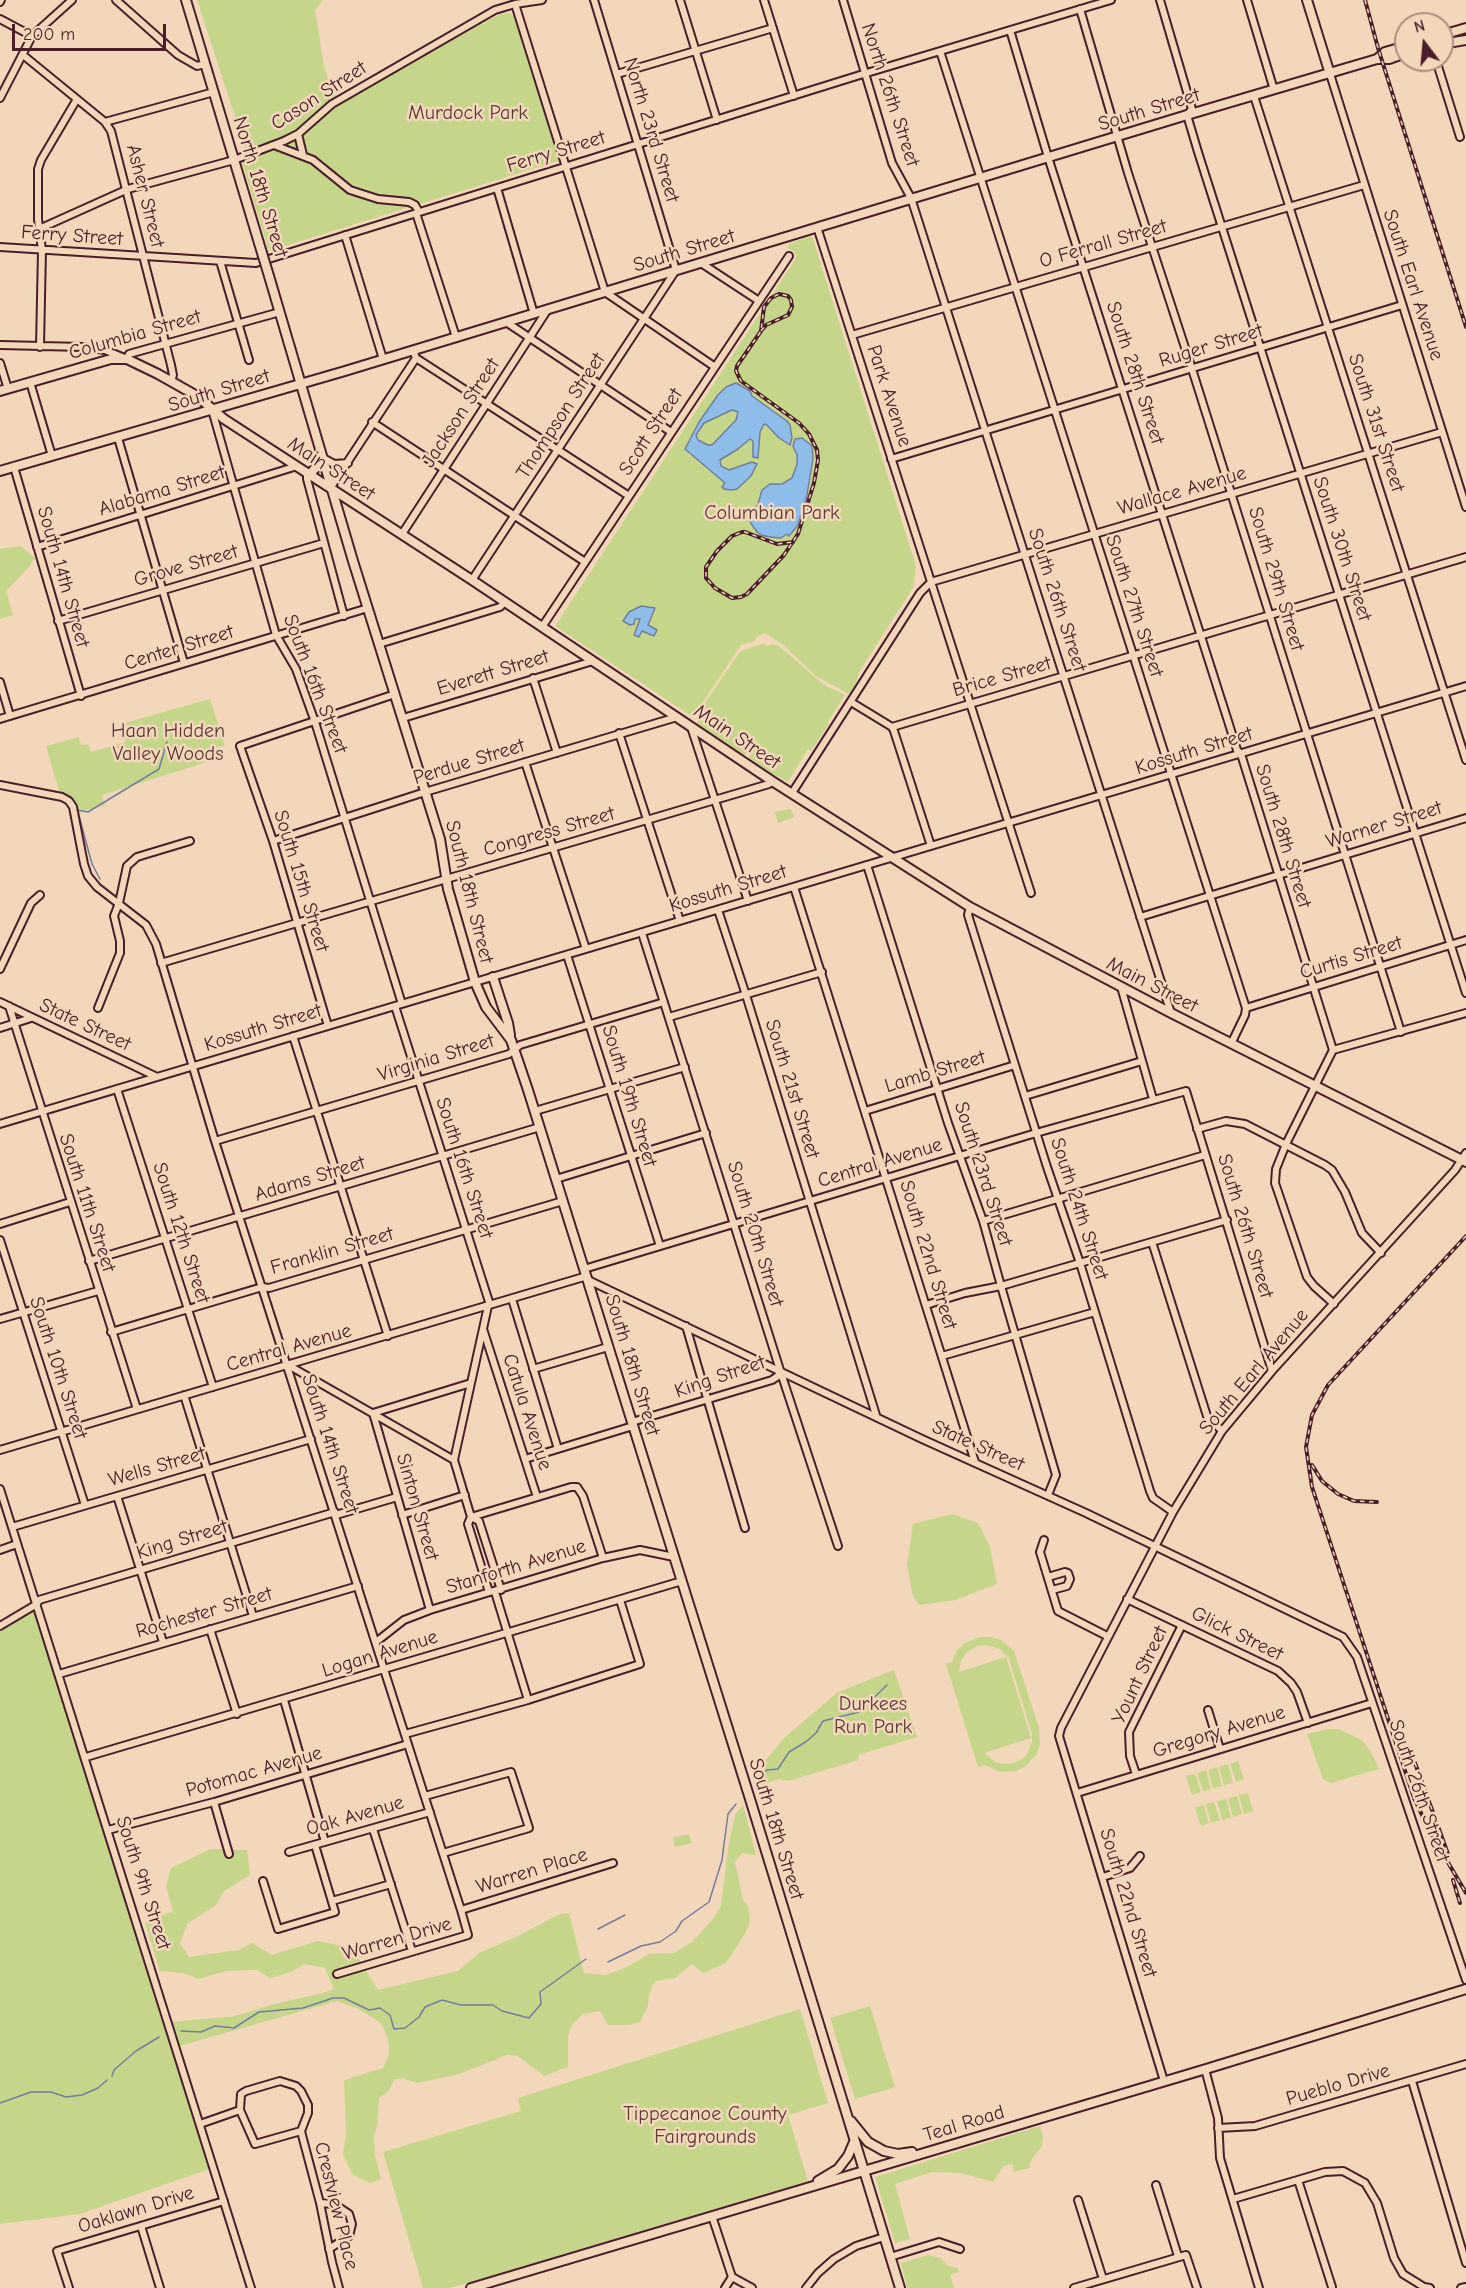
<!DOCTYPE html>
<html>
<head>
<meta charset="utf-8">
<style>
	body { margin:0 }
	#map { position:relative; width:1466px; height:2288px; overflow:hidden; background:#f3d7ba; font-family:"Comic Neue",sans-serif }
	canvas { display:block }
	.north { position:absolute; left:1394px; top:12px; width:60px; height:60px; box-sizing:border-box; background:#f3d7ba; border:2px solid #af8d81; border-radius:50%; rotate:344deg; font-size:16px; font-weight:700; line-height:24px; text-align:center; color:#4a1f2b }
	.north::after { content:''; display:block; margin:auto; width:21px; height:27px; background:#4a1f2b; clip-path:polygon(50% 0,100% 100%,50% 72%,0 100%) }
	.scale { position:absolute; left:12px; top:24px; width:154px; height:27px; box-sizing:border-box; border:3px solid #4a1f2b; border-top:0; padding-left:8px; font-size:18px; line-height:21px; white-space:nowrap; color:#4a1f2b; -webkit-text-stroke:4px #f3d7ba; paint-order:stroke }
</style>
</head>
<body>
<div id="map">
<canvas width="1466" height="2288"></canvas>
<div class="north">N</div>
<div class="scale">200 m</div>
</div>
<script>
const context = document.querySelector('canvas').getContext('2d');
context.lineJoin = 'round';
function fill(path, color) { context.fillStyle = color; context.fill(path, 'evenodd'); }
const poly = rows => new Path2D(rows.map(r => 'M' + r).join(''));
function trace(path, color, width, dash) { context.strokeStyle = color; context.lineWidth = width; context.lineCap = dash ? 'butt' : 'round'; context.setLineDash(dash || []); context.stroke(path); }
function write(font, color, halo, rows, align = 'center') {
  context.font = font + ' "Comic Neue",sans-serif'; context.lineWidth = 5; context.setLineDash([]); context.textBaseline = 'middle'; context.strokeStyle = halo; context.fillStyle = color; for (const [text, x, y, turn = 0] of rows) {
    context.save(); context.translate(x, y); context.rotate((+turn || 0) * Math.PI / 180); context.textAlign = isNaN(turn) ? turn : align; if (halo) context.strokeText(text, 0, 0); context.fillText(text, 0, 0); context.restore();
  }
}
const green = poly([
	[197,0,323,0,315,10,324,67,338,103,502,13,510,13,516,18,561,160,269,251,242,162,249,159],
	[812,236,916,566,913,588,859,672,856,684,849,694,816,676,782,644,765,633,758,636,753,642,741,645,693,717,555,626,793,263,796,258,794,251,787,248,790,243],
	[21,546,35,558,29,567,6,591,13,615,0,619,0,549],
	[764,643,765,646,774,644,779,646,824,685,845,695,827,723,829,724,811,751,808,749,788,782,765,770,749,757,750,755,747,752,744,755,697,724,699,719,696,716,739,653,743,650],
	[210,699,225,746,206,751,207,754,202,756,204,763,102,795,105,805,77,813,60,794,46,746,79,737,81,745,88,744,91,752,126,742,121,724],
	[791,809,794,817,778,823,775,812],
	[952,1514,978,1523,990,1546,997,1584,955,1600,920,1605,913,1597,907,1565,913,1524],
	[34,1611,209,2169,80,2214,0,2224,0,1631],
	[980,1637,991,1637,1001,1640,1014,1651,1039,1728,1040,1744,1037,1754,1026,1766,1016,1771,1000,1772,984,1765,978,1767,946,1664,952,1662,957,1650,965,1643],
	[986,1645,1000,1649,1009,1659,1032,1734,1032,1742,1027,1754,1021,1760,1010,1764,997,1763,984,1753,1031,1738,1006,1657,959,1672,961,1661,966,1653,977,1646],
	[894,1670,917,1737,858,1755,859,1760,788,1781,778,1779,760,1786,753,1776,784,1738,838,1692],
	[1329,1729,1339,1729,1362,1740,1371,1752,1379,1769,1331,1783,1323,1779,1307,1734],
	[1238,1761,1244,1779,1236,1782,1230,1764],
	[1228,1764,1233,1783,1224,1785,1219,1767],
	[1217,1767,1222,1786,1213,1788,1208,1770],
	[1206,1770,1211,1789,1203,1791,1197,1773],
	[1195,1774,1201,1792,1192,1795,1186,1776],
	[1248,1793,1253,1811,1244,1814,1239,1795],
	[1237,1796,1242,1814,1233,1817,1228,1798],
	[1226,1799,1231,1817,1222,1820,1217,1801],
	[1214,1802,1220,1820,1211,1823,1206,1804],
	[743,1805,756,1855,742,1853,735,1862,743,1900,748,1906,750,1920,746,1932,726,1963,703,1973,692,1964,675,1978,655,1981,649,1994,648,2006,640,2022,630,2025,608,2025,600,2011,583,2014,572,2025,568,2036,568,2067,544,2076,518,2056,507,2055,459,2074,417,2083,402,2078,394,2080,389,2091,379,2098,377,2125,374,2137,375,2156,381,2179,370,2183,353,2175,343,2155,346,2133,344,2080,383,2068,389,2055,388,2038,381,2023,359,2009,337,2001,179,2046,172,2022,235,2016,274,2004,323,1993,334,1989,325,1968,305,1964,291,1972,270,1978,257,1970,226,1971,198,1979,183,1973,160,1971,145,1923,173,1911,166,1887,171,1868,211,1849,247,1850,250,1875,224,1891,216,1905,188,1923,180,1943,189,1957,239,1950,252,1943,272,1955,318,1941,342,1946,359,1959,378,1990,458,1971,479,1953,516,1937,560,1914,569,1913,584,1973,606,1975,627,1967,649,1954,674,1953,692,1942,713,1919,721,1906,729,1842,736,1813],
	[1204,1805,1209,1823,1201,1826,1195,1808],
	[689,1834,692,1843,675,1847,673,1838],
	[870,2006,895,2087,855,2099,830,2018],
	[800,2009,828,2103,788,2115,808,2181,450,2288,423,2288,383,2152,521,2111,518,2098],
	[1040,2126,1043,2136,1042,2146,1032,2159,1029,2165,1030,2168,1014,2172,1012,2164,1003,2166,993,2182,961,2173,932,2172,895,2184,910,2239,895,2243,875,2177],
	[928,2255,940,2258,948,2266,958,2268,959,2272,950,2275,954,2288,907,2288,901,2263]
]);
const water = poly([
	[736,383,750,391,752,396,787,421,790,425,792,438,790,445,778,437,767,425,764,424,760,432,758,458,753,457,753,441,750,439,738,449,720,460,721,466,729,470,752,462,757,464,751,476,737,489,732,490,724,489,722,487,725,483,685,449,699,422,718,395,726,387,736,383],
	[732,410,738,412,736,420,712,445,708,445,698,440,696,435,704,423,732,410],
	[802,438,812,446,813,458,807,495,798,525,789,536,787,534,781,538,770,537,761,535,757,532,750,522,758,504,762,490,770,484,782,484,792,478,797,464,797,455,793,446,795,439,802,438],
	[641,606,655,608,648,625,657,630,654,636,642,631,639,637,634,635,640,619,635,619,634,624,630,625,623,621,629,612,641,606]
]);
const stream = poly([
	[63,793,71,797,73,801],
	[76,808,77,810,88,812,159,769,167,742],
	[78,812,92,864,100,879],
	[762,1776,767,1770,778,1769,789,1752,807,1741,816,1733,823,1721,859,1712,887,1685],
	[598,1929,625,1915],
	[608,1962,641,1946,660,1942,676,1931,682,1921,709,1902,722,1860,728,1814,736,1804],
	[181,2031,201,2032,215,2026,234,2028,259,2012,303,2008,333,1998,344,1998,369,2010,380,2008,390,2015,394,2029,405,2028,419,2017,425,2007,442,2000,461,2005,493,2005,502,2011,529,2018,541,2004,540,1992,586,1959],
	[112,2076,114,2070,136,2051,159,2037],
	[0,2103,31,2092,51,2092,66,2097,82,2095,98,2088,107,2080]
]);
const minor = poly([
	[116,0,178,55,197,66,205,64],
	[680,0,717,120],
	[764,0,794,96],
	[843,0,892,163,911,198,1171,1013],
	[1160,0,1192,109,1187,115,1198,152,1466,993],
	[1247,0,1274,90],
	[0,2,1,0],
	[515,4,605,292,715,367],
	[1080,9,1128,173,1192,369,1401,1032],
	[0,19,32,36],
	[1010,30,1048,157,1228,721,1237,750,1241,754,1333,1050,1286,1144,1276,1169,1275,1183,1307,1277,1314,1286,1334,1304],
	[940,51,1246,1008,1245,1015,1231,1044],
	[23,55,105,122,111,131,171,365,173,375,171,381],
	[1436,60,1460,137],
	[617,74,773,28],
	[1330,74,1466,507],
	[1254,96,1466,760],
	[0,98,32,36,72,0],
	[105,122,214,92],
	[298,134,303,155],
	[274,145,313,160,350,190,378,199,409,202,415,205,419,212],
	[497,188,534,314],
	[416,213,456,337],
	[817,227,1031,893],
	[39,229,128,189,234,160,284,141,298,134,332,104,495,10,515,4,542,0],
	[345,235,383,359],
	[0,247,256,263,860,75,1111,0],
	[220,261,249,360],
	[701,263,759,301],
	[506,322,671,432],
	[852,335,1364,185],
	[0,345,83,347,105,350,127,359,129,354,280,312],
	[40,347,42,250,38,219,38,169,41,160,77,99],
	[413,350,416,358,629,496],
	[0,363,8,389],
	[30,382,52,456],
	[212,410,276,635,296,669,315,722,402,1004],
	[372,422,585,562],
	[118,438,184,663],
	[323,458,334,464,348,463],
	[891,459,1402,305],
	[14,467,81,696],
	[307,472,307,479,344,616],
	[331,487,416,358],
	[402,534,548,309],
	[37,547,297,466],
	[472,580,676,270,594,0],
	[58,621,324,543],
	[542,627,789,256],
	[379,644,500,607,505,602],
	[533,678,557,753],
	[0,682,10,716],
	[851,702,892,727,894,731,931,846],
	[403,718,593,661],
	[0,719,368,608],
	[691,727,748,901],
	[892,727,1466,557],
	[619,733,680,921],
	[525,762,586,949],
	[0,785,62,797,69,801,73,807,84,864,88,876,97,887,146,925,156,944,215,1141,461,1910,468,1935,337,1974],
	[792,793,920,593,931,582,1442,432],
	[273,841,425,792,677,717],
	[867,865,948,1123,983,1221,1001,1286,1056,1475,1048,1495],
	[794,887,975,1462],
	[970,907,968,915,1047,1167,1080,1263,1150,1491,1153,1498,1173,1512],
	[718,910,746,995,876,1415],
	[1140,917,1466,818],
	[642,933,780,1370,838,1546],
	[567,955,660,1246],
	[161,963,769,784,772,781],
	[0,969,31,903,40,895],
	[1121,987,1153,1099],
	[0,1002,157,1077],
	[9,1006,137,1409],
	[395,1006,490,1305],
	[98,1008,120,953,120,941,114,916,119,903,127,866,137,857,190,841],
	[1246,1008,1466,940],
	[669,1017,822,972],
	[328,1026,273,841,240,746,395,694],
	[0,1028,31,1018],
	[293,1036,388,1336],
	[1333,1050,1466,1013],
	[117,1089,213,1387],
	[1025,1096,1142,1061],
	[535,1111,685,1067],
	[865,1111,1015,1065],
	[0,1124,1466,686],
	[1197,1129,1226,1121,1245,1124,1325,1165,1332,1170,1345,1192,1362,1233,1381,1253],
	[215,1141,509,1054,520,1045,664,1002],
	[556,1179,706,1133],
	[983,1221,1205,1155],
	[0,1224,70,1202],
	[0,1240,85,1505],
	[1152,1242,1207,1416,1222,1431],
	[89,1261,540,1127],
	[584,1269,1036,1133,1186,1091,1272,1371],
	[588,1280,922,1439,1086,1513,1343,1637,1357,1657,1466,1980],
	[512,1299,558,1449],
	[926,1305,965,1293,1001,1286,1227,1220],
	[0,1319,98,1291],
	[686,1326,745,1528],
	[483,1329,537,1497],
	[111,1332,262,1287,269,1288,563,1201],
	[942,1356,1095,1312],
	[288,1365,454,1460],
	[533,1369,608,1347],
	[184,1395,253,1616],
	[632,1422,772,1380,778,1376,780,1370],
	[0,1450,587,1276],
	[525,1459,633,1426],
	[454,1460,488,1306],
	[454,1460,471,1517,468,1524,489,1592],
	[0,1489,251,2288],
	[117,1496,163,1642],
	[336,1515,397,1497],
	[402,1515,465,1495],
	[471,1517,571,1487,577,1487,583,1496,603,1558],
	[471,1517,479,1521,501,1590],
	[12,1527,311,1439],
	[1044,1540,1040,1552,1058,1611,1107,1636],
	[0,1550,17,1544],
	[1048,1577,1065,1572,1068,1573,1070,1579,1067,1586,1052,1590],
	[495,1592,528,1700],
	[1127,1599,1278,1671,1291,1683,1297,1692,1308,1723],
	[430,1610,373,1413,471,1383],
	[0,1626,37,1604,39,1600,335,1512],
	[210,1629,237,1714],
	[376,1642,404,1620,430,1610,603,1558,640,1550,674,1557],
	[59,1674,358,1586],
	[284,1700,325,1842],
	[1208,1710,1220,1749],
	[405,1734,528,1700,640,1664,620,1600],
	[86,1757,682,1581],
	[1136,1774,1130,1756,1129,1732,1182,1625],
	[1077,1793,1372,1703],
	[425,1796,511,1772,529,1828,443,1853],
	[214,1802,229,1854],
	[373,1829,412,1951],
	[108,1830,214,1802,408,1744],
	[289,1852,430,1812],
	[1103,1877,1130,1868,1140,1856],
	[263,1881,278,1929,335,1912,315,1845],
	[332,1901,391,1884],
	[461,1910,613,1863],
	[1205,2069,1218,2118,1220,2158,1259,2288],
	[1164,2081,1059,1736,1061,1728,1173,1512,1222,1431,1272,1371,1455,1170,1466,1153],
	[1412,2081,1466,2263],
	[240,2110,255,2144,301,2131],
	[200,2124,240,2110,241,2094,246,2091,280,2081,296,2086,301,2091,308,2105,308,2113,301,2131,303,2139,320,2203,332,2262,339,2288],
	[1218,2128,1255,2126,1466,2064],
	[1298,2180,1332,2287],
	[1156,2185,1178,2256],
	[1233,2199,1325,2172,1343,2171,1365,2183,1377,2203,1394,2258,1403,2274,1424,2287,1430,2288],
	[1078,2200,1103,2279],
	[320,2203,334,2204,349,2214,352,2224,349,2236,329,2249],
	[712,2216,732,2277,725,2288],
	[141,2226,160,2288],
	[890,2257,939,2242,960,2249],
	[732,2277,752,2288],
	[69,2288,57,2251,224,2201],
	[806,2288,818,2273,834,2259,856,2246,884,2237],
	[1074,2288,1186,2255,1197,2288],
	[1461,2288,1466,2287]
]);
const major = poly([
	[186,0,259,243],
	[1307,0,1330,74],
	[1442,35,1466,28],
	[1442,44,1466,40],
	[1377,59,1385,52,1406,46],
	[269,276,353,561,440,839,448,889,475,982,486,1007,511,1040,528,1090,750,1799,900,2288],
	[0,391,111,359,127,359,158,374,197,396,224,419,472,580,772,781,970,907,1171,1013,1466,1162],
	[0,471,345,371,1187,115,1377,59,1389,59,1406,53],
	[310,474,319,464,322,456],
	[493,977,508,1023,510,1035],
	[851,2121,868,2142,884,2151,898,2154,912,2152],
	[818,2181,838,2169,848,2156,854,2142],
	[471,2288,1206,2069,1466,1989]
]);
const rail = poly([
	[1365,0,1378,48,1466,327],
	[761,331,766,325,788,315,792,307,791,300,788,296,779,294,771,298,764,307,761,331,737,366,736,371,741,381,799,423,809,434,817,450,818,460,814,483,798,534,784,555,747,594,741,597,732,598,715,588,706,578,706,567,717,551,732,536,742,532,745,532,777,544,793,542],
	[1466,1236,1328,1385,1312,1415,1306,1447,1312,1487,1414,1798,1430,1832,1466,1893],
	[1312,1465,1322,1481,1338,1494,1354,1501,1377,1502],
	[1415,1763,1448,1854],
	[1453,1880,1460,1903]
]);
const majorBridge = poly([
	[259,243,269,276]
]);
const streetNames = [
	["North 26th Street",890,95,72],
	["Cason Street",319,96,-33],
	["South Street",1149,110,-17],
	["North 23rd Street",651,130,73],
	["Ferry Street",556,152,-17],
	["North 18th Street",260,187,73],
	["Asher Street",145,196,76],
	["Ferry Street",72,236,4],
	["O Ferrall Street",1103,244,-16],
	["South Street",684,251,-17],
	["South Earl Avenue",1413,285,72],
	["Columbia Street",135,335,-16],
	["Ruger Street",1211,346,-17],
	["South 28th Street",1135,373,72],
	["South Street",219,391,-17],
	["Park Avenue",889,396,72],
	["Jackson Street",461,413,-57],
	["Thompson Street",561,416,-57],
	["South 31st Street",1376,423,72],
	["Scott Street",651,432,-57],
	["Main Street",331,469,33],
	["Alabama Street",162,491,-17],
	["Wallace Avenue",1182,491,-16],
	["South 30th Street",1342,549,72],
	["Grove Street",186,566,-16],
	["South 14th Street",63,577,74],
	["South 29th Street",1276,579,73],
	["South 26th Street",1057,600,72],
	["South 27th Street",1134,606,72],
	["Center Street",179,648,-17],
	["Everett Street",493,673,-17],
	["Brice Street",1002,677,-16],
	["South 16th Street",315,684,69],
	["Main Street",737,737,34],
	["Kossuth Street",1194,751,-17],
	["Perdue Street",469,762,-17],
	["Warner Street",1384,825,-17],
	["Congress Street",549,832,-16],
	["South 28th Street",1283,836,73],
	["South 15th Street",301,881,73],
	["Kossuth Street",728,889,-17],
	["South 18th Street",469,892,76],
	["Curtis Street",1351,958,-17],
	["Main Street",1152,985,27],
	["State Street",85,1025,25],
	["Kossuth Street",263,1028,-17],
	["Virginia Street",436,1058,-17],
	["Lamb Street",935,1072,-17],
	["South 21st Street",792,1089,73],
	["South 19th Street",629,1096,73],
	["Central Avenue",880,1163,-17],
	["South 16th Street",464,1168,72],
	["South 23rd Street",983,1174,72],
	["Adams Street",310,1179,-17],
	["South 11th Street",87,1203,72],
	["South 24th Street",1079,1209,72],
	["South 26th Street",1245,1226,73],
	["South 12th Street",181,1233,72],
	["South 20th Street",755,1234,73],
	["Franklin Street",332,1251,-16],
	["South 22nd Street",928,1255,73],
	["Central Avenue",289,1348,-16],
	["South 18th Street",632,1365,73],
	["South 10th Street",58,1368,72],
	["South Earl Avenue",1254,1372,-50],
	["King Street",720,1377,-19],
	["Catula Avenue",527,1412,72],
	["South 14th Street",330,1444,72],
	["State Street",978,1446,24],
	["Wells Street",157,1467,-16],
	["Sinton Street",417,1507,74],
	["King Street",182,1540,-17],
	["Stanforth Avenue",516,1567,-17],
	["Rochester Street",204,1613,-16],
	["Glick Street",1237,1634,26],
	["Logan Avenue",380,1654,-17],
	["Yount Street",1140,1675,-65],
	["Gregory Avenue",1219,1732,-17],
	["Potomac Avenue",254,1772,-16],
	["South 26th Street",1419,1791,71],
	["Oak Avenue",355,1816,-16],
	["South 18th Street",776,1829,73],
	["Warren Place",532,1871,-17],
	["South 9th Street",143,1883,72],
	["South 22nd Street",1128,1903,73],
	["Warren Drive",397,1939,-16],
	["Pueblo Drive",1338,2085,-16],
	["Teal Road",964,2124,-17],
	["Crestview Place",336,2206,76],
	["Oaklawn Drive",136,2210,-17]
];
const parkNames = [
	["Murdock Park",468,113],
	["Columbian Park",772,513],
	["Haan Hidden",168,731],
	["Valley Woods",168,754],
	["Durkees",873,1704],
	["Run Park",873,1727],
	["Tippecanoe County",705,2114],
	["Fairgrounds",705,2137]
];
fill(green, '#c5d68a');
fill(water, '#8fbde9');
trace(water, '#737e9d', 1.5);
trace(stream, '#737e9d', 1.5);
trace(minor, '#4a1f2b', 10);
trace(major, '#4a1f2b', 12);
trace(minor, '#f3d7ba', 6);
trace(major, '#f3d7ba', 8);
trace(rail, '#4a1f2b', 4);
trace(rail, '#f3d7ba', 1.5, [4.5]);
trace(majorBridge, '#4a1f2b', 12, []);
trace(majorBridge, '#f3d7ba', 8);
write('20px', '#4a1f2b', '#f3d7ba', streetNames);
write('20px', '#5c3a39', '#f3d7ba', parkNames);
</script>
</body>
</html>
